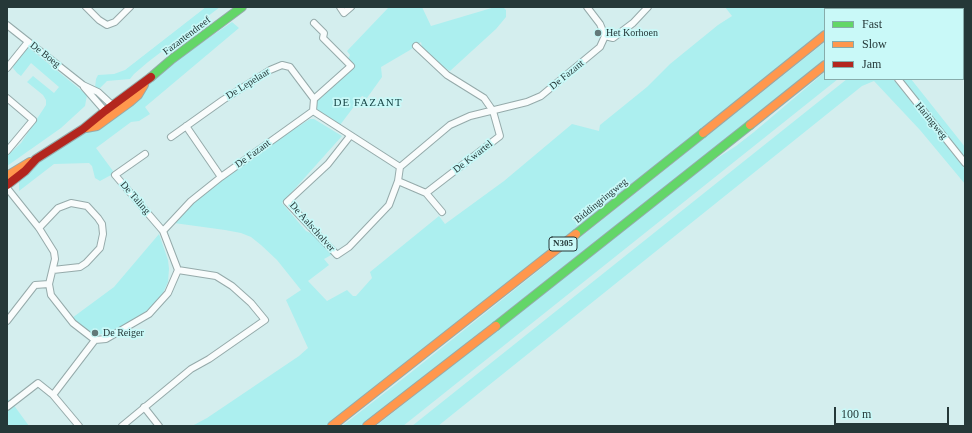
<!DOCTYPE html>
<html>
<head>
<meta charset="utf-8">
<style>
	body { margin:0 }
	#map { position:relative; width:972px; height:433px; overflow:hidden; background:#d4eeee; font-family:"Times New Roman",serif }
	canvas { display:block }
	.frame { position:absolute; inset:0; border:8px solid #253838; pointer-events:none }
	.legend { position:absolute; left:824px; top:8px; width:140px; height:72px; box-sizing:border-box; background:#c9f9f8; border:1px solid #87acab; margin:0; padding:5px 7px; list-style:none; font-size:12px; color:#253838 }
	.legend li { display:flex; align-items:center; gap:8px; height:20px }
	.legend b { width:20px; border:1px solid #87acab }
	.scale { position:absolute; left:834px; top:407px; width:115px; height:18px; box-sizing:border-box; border:2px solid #253838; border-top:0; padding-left:5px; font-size:12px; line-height:14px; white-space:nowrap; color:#253838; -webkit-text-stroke:3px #c9f9f8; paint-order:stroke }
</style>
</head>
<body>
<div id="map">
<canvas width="972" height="433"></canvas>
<div class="frame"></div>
<ul class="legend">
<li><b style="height:5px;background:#63d668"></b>Fast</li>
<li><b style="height:5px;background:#ff974d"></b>Slow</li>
<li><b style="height:5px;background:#b3261e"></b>Jam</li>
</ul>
<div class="scale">100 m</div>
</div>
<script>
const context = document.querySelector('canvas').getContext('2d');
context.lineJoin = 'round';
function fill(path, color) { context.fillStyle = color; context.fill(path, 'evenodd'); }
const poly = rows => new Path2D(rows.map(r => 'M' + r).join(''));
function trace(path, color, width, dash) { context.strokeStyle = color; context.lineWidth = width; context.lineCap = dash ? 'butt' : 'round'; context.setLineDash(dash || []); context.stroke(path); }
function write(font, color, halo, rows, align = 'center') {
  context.font = font + ' "Times New Roman",serif'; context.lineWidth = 3.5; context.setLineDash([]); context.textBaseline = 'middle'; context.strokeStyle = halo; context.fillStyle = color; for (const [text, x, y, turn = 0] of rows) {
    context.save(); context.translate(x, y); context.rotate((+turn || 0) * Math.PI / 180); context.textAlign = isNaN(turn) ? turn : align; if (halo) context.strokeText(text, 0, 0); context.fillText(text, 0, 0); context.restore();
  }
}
const green = poly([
	[206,7,220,7,148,62,134,74,130,79,107,81,98,90,95,88,96,79,98,75,114,74,125,70],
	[389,7,422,7,431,26,495,7,503,7,506,10,506,17,496,29,450,71,442,66,422,47,421,42,410,50,381,67,382,77,367,98,362,96,340,125,316,110,314,100,321,98,355,66,348,59,350,55,347,51],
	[725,7,855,7,853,9,825,9,825,31,326,426,192,426,207,418,299,356,308,348,286,300,301,290,277,260,261,245,251,237,241,233,225,230,174,223,200,195,220,180,242,166,288,133,310,119,314,119,342,136,282,203,306,231,315,235,333,254,324,259,329,265,308,281,327,301,347,290,353,296,356,296,372,278,370,272,439,216,445,224,504,181,572,124,599,131,600,125,647,87,670,64,718,25,732,16],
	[232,22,239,28,145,107,150,114,139,121,131,122,96,148,113,171,111,175,100,181,95,178,92,166,89,163,54,164,19,191,19,181,31,167,56,149,103,123,165,68],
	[825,42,825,61,361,426,342,426,409,374],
	[28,47,87,95,85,106,61,128,7,166,7,156,21,143,46,105,46,100,43,95,27,82,33,76,54,93,59,87,31,63,21,76,17,73,13,68,14,62,22,52],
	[825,72,825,79,838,79,403,426,376,426,705,166,736,146,754,132],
	[847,79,893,79,965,169,965,184,920,130,874,81,862,86,438,426,412,426],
	[902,79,911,79,965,147,965,159],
	[159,234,168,260,169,269,168,282,163,293,153,306,137,318,116,329,96,336,87,332,72,318,114,287],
	[7,398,13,404,29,426,7,426]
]);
const street = poly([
	[86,7,99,20,107,25,115,22,130,7],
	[340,7,344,13,351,7],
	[314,23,324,33,323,38,351,66,314,99],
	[7,25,83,85,98,92,113,106,113,108],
	[605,36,613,38,633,23,648,7],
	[7,68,28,42],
	[898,79,965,163],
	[84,87,105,111,108,112],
	[7,98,33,120,7,151],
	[186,126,221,177],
	[350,136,328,164,287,202,337,255,349,247,389,205,398,181,400,167],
	[171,137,223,100,270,70,282,65,290,67,314,99,313,111],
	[145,154,115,175,163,231],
	[398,181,426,193,500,136,493,111,484,98,447,75,416,46],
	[7,188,39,228,54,252,55,259,49,284,51,295,73,323,95,340,106,339,149,314,168,293,178,270,163,231,191,201,221,177,313,111,400,167,450,125,470,116,527,102,541,96,600,47,605,36,600,24,587,7],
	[426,193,442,212],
	[39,228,58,208,71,203,87,206,98,218,102,224,103,234,100,248,86,263,80,267,53,270],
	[7,321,35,285,49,284],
	[53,395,79,426],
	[7,407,38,383,53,395,95,340],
	[144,407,159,426],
	[122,426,191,369,209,359,265,320,251,303,232,286,216,276,178,270]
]);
const fast = poly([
	[857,9,860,7],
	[151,77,172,59,242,7],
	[576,234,703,133],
	[496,326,750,125]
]);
const slow = poly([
	[896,9,898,7],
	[750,125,825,65],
	[86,128,97,126,130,102,138,95,144,85],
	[703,133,825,35],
	[7,176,30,162],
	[332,426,576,234],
	[367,426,496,326]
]);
const jam = poly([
	[7,185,25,171,36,159,83,129,105,111,151,77]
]);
const markers = [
	[598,33,4,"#627878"],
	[95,333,4,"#627878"]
];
const shields = [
	[563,244,28]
];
const shieldNames = [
	["N305",563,244]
];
const poiNames = [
	["Het Korhoen",606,33],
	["De Reiger",103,333]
];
const streetNames = [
	["Fazantendreef",187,36,-37],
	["De Boeg",45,55,38],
	["De Fazant",567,75,-39],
	["De Lepelaar",248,84,-32],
	["Haringweg",931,121,51],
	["De Fazant",253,154,-36],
	["De Kwartel",473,157,-38],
	["De Taling",135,198,49],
	["Biddingringweg",601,201,-39],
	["De Aalscholver",312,227,48]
];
const neighbourhoodNames = [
	["DE FAZANT",368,103]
];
fill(green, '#acefef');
trace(street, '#95aaaa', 8);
trace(fast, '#95aaaa', 10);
trace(slow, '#95aaaa', 10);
trace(jam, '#95aaaa', 10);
trace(street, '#f9fcfc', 6);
trace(fast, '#63d668', 8);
trace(slow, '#ff974d', 8);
trace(jam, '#b3261e', 8);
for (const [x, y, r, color] of markers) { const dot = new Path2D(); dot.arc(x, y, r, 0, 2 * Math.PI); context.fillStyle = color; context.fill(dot); trace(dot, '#c9f9f8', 1.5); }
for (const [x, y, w] of shields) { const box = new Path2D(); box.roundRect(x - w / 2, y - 7, w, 14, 3); context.fillStyle = '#c9f9f8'; context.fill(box); trace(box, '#253838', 1); }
write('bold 9px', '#253838', null, shieldNames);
write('10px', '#253838', '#c9f9f8', poiNames, 'left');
write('10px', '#253838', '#c9f9f8', streetNames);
context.letterSpacing = '1px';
write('11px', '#174445', '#c9f9f8', neighbourhoodNames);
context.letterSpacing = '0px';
</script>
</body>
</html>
